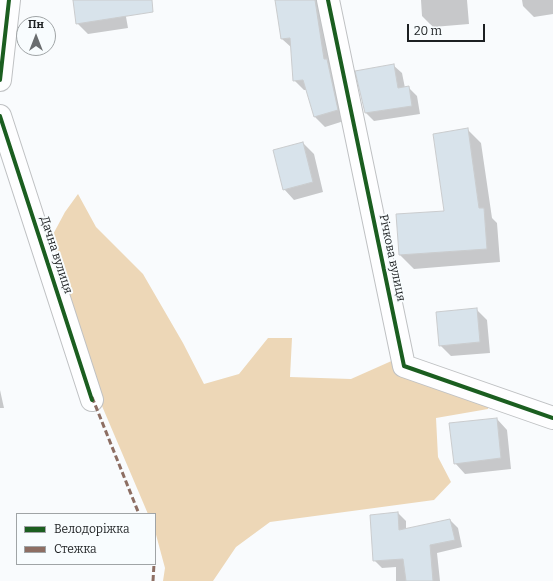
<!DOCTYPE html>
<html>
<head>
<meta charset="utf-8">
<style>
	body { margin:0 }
	#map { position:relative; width:553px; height:581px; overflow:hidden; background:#f9fbfd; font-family:Bitter,serif }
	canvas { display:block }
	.legend { position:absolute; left:16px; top:513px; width:140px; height:52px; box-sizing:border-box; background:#f8fcfe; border:1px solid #a0a4a6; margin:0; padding:5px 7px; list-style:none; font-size:12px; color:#1d2022 }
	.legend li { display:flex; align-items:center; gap:8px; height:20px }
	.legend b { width:20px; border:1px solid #a0a4a6 }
	.north { position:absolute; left:16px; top:16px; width:40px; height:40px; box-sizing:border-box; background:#f8fcfe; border:1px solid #a0a4a6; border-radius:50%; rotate:0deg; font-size:11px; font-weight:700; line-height:16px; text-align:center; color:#1d2022 }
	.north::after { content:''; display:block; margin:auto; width:14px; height:18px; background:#6a6d6f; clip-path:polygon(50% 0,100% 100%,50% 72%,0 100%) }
	.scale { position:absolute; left:407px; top:24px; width:78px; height:18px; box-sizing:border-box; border:2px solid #1d2022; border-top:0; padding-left:5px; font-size:12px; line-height:14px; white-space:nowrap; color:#1d2022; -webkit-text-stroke:3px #f8fcfe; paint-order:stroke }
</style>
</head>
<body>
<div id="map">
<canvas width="553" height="581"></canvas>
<ul class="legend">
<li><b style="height:5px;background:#1b5e20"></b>Велодоріжка</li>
<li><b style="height:5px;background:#8d6e63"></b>Стежка</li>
</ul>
<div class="north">Пн</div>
<div class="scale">20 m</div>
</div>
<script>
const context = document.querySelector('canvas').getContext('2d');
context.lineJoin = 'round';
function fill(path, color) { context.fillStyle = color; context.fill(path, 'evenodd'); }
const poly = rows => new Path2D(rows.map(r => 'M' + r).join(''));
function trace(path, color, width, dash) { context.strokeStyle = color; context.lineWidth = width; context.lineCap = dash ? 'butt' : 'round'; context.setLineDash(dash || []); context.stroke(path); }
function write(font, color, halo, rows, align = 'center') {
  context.font = font + ' Bitter,serif'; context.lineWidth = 4; context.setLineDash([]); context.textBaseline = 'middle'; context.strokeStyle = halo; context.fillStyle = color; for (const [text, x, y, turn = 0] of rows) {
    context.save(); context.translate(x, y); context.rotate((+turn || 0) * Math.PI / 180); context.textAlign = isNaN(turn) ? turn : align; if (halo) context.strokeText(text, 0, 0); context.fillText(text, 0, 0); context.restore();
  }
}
const forest = poly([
	[78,194,96,227,143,274,183,343,204,384,239,374,268,338,292,338,290,377,351,379,396,359,491,390,488,409,436,418,438,457,451,482,434,500,270,522,236,547,213,581,163,581,165,568,155,531,155,514,148,514,102,406,60,277,50,240,65,212]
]);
const shadow = poly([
	[74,0,123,0,128,28,88,34,77,23],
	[276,0,319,0,347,120,325,127,315,117,307,90,304,90,294,80,292,48,282,39],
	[421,0,467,0,469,24,433,27,422,16],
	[522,0,553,0,553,14,534,17,523,6],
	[393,65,402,73,405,88,408,87,417,96,420,114,374,121,366,113,364,103],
	[468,130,481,143,492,218,497,223,500,262,414,269,400,255,397,215,445,212],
	[303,143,314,154,323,192,294,200,284,189],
	[476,309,487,320,490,353,451,356,440,345],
	[0,390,4,408,0,408],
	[497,419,507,430,511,469,465,474,455,463],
	[398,513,406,521,406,529,450,520,458,528,462,547,437,553,440,581,396,581,396,567,382,568,374,560]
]);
const building = poly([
	[73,0,152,0,153,12,76,24,73,0],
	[275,0,315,0,324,59,327,59,338,110,314,117,303,80,293,81,290,38,281,39,275,0],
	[394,64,398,88,409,86,412,106,365,113,355,71,394,64],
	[468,128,479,208,484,208,487,249,399,255,396,214,444,211,433,134,468,128],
	[303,142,313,182,283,190,273,150,303,142],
	[477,308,480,342,439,346,436,312,477,308],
	[497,418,501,458,454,464,449,423,497,418],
	[398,512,399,530,450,519,455,540,430,545,433,581,406,581,403,559,373,561,370,515,398,512]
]);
const street = poly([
	[328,0,404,366,553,418],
	[0,80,9,0],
	[0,116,92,400]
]);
const quiet = poly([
	[92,397,139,514],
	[153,581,154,564]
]);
const cycleway = poly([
	[328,0,404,366,553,418],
	[0,80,9,0],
	[0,116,92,400]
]);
const streetNames = [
	["Дачна вулиця",56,255,72],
	["Річкова вулиця",392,258,78]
];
fill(forest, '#edd7b7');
fill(shadow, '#0003');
fill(building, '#d8e3eb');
trace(building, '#caccce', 1);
trace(street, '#bfc1c3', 24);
trace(street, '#fefeff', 22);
trace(quiet, '#8d6e63', 3, [6, 3]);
trace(cycleway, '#1b5e20', 4);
write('12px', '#1d2022', '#f8fcfe', streetNames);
</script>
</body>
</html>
